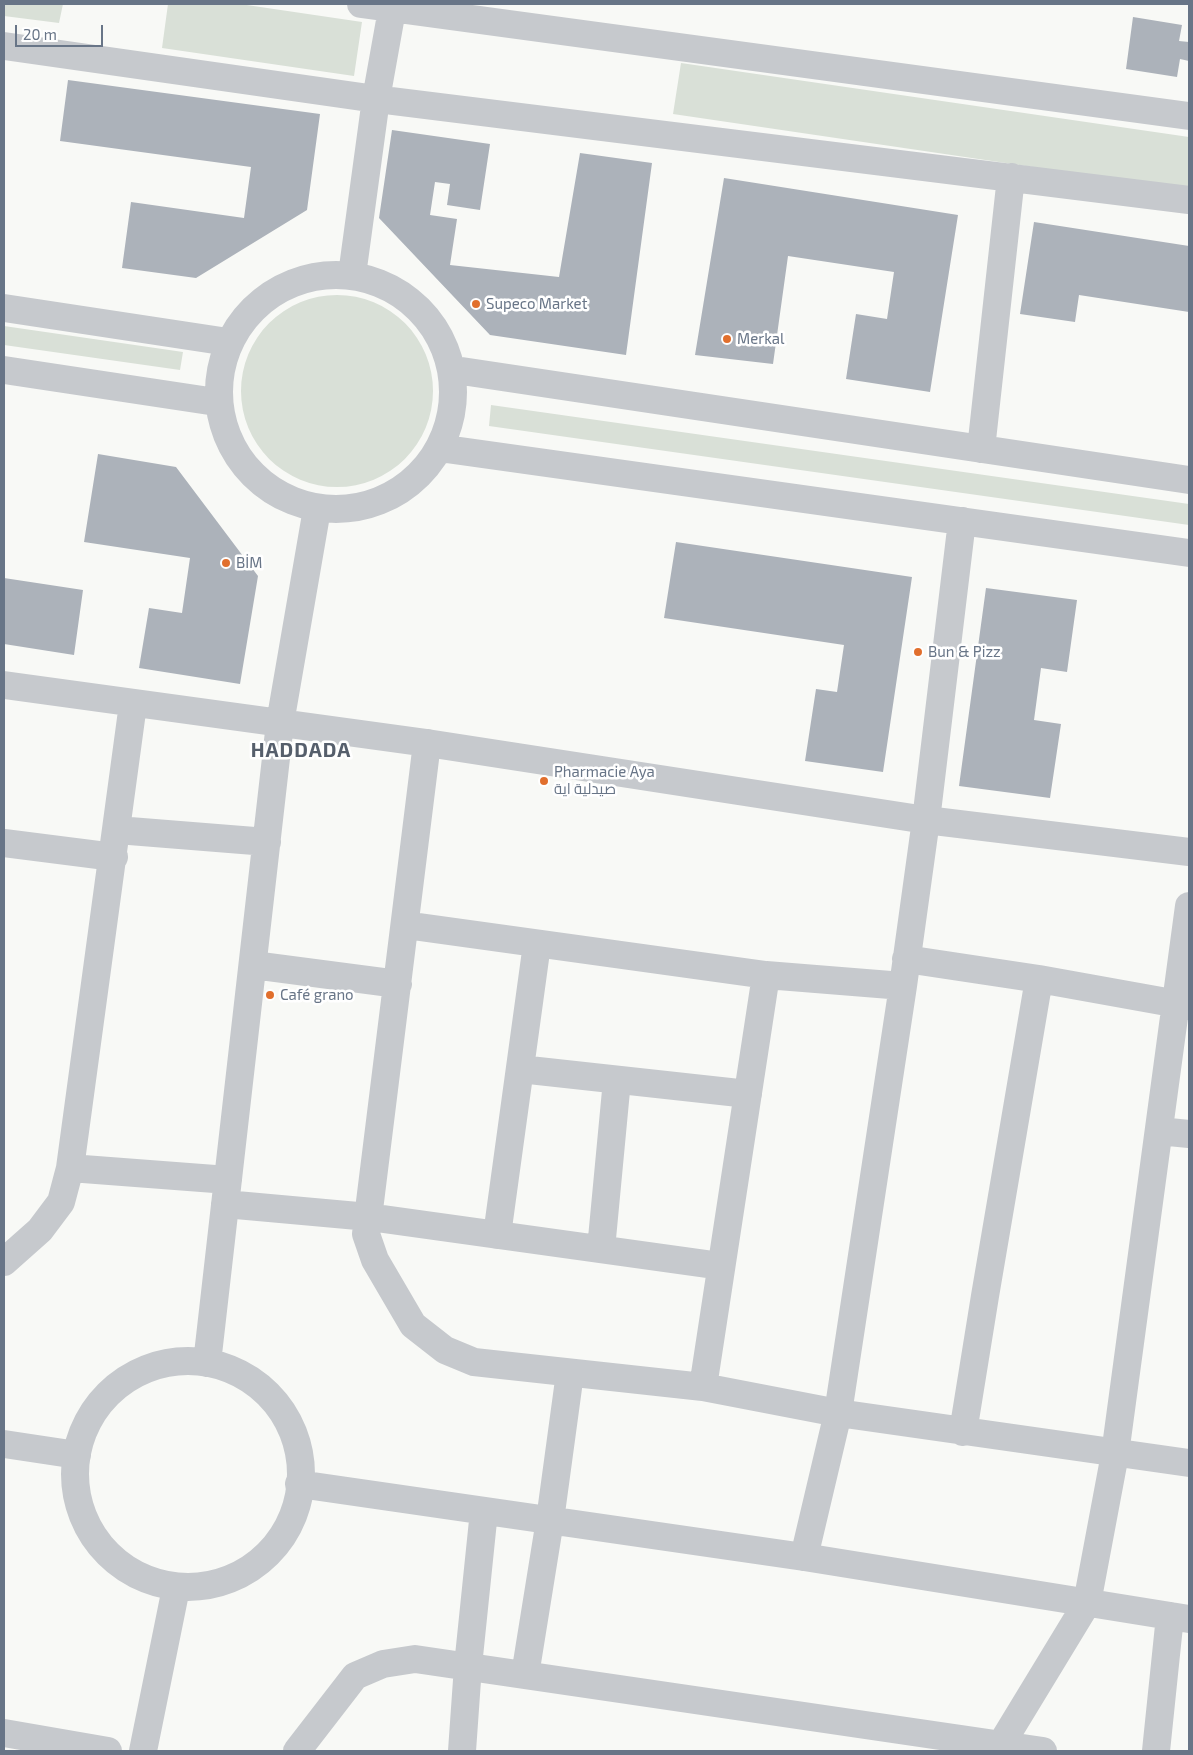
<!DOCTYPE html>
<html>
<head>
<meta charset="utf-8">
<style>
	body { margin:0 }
	#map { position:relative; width:1193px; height:1755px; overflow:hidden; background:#f8f9f6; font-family:"Exo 2",sans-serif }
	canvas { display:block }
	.frame { position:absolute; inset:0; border:5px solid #687587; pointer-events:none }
	.scale { position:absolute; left:15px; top:25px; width:88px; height:22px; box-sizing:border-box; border:2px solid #687587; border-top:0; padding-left:6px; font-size:15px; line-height:18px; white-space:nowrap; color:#687587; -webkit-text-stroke:4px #fff; paint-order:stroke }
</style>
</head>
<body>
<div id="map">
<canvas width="1193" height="1755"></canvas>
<div class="frame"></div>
<div class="scale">20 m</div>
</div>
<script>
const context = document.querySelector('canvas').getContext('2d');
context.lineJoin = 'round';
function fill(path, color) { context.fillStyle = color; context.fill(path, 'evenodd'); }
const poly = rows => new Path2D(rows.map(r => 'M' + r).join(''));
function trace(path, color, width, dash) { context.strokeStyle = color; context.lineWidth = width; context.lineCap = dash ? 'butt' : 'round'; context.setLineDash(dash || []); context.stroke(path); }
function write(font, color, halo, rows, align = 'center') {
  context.font = font + ' "Exo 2",Cairo,sans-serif'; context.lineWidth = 5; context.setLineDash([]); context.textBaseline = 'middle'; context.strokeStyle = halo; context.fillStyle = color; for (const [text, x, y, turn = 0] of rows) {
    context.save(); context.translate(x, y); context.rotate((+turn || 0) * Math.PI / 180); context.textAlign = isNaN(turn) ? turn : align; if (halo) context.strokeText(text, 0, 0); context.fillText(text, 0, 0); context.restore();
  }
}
const green = poly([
	[4,4,63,4,59,23,4,16],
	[168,4,240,4,362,22,354,76,162,48],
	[681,63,1189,137,1189,190,673,114],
	'241 391a96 96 0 1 1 192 0a96 96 0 1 1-192 0Z',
	[4,326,183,352,180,370,4,345],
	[491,405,1189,504,1189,525,489,426]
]);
const building = poly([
	[1133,17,1182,25,1179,41,1189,42,1189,61,1180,59,1177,77,1126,69],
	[68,80,320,114,307,210,196,278,122,268,131,202,244,218,251,167,60,141],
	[392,130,490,144,480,210,447,205,450,184,435,182,430,215,457,219,450,265,559,277,580,153,652,163,626,355,490,335,379,218],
	[724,178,958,215,930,392,846,379,856,314,887,319,894,272,788,256,773,364,695,355],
	[1034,222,1189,246,1189,312,1079,295,1075,322,1020,314],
	[98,454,176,467,258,576,240,684,139,668,149,608,182,613,190,558,84,542],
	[676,542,912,577,883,772,805,761,816,689,837,692,844,645,664,618],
	[4,578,83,590,74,655,4,644],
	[986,588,1077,600,1067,672,1041,668,1034,720,1061,724,1050,798,959,786]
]);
const minor = poly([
	[361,4,1189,116],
	[4,46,376,99,1189,200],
	'219 392a117 117 0 1 1 234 0a117 117 0 1 1-234 0Z',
	[352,275,376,99,393,4],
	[4,308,228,342],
	[4,370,216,402],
	[455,370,1189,480],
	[439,448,1189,553],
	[981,449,1011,177],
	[4,685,427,743,926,820,1189,852],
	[427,743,366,1234,375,1260,413,1325,445,1350,474,1362,703,1387,838,1413,1189,1463],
	[117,830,267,842],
	[4,843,114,857],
	[405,925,766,975,903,986],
	[906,959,1039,979,1189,1006],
	[253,965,398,984],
	[520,1069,748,1094],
	[1159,1131,1189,1134],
	[70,1168,228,1180],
	[225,1204,369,1217,721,1266],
	[497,1235,537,944],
	[601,1249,617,1080],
	[4,1262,40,1230,61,1202,70,1168,133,704],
	'75 1474a113 113 0 1 1 226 0a113 113 0 1 1-226 0Z',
	[207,1363,280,723,317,509],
	[703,1387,766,975],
	[963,1432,985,1296,1039,979],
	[4,1444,77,1455],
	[299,1484,804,1557,1189,1619],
	[804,1557,838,1413,903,986,926,820,962,521],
	[525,1675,550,1520,570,1373],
	[4,1733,108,1751],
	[143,1751,176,1588],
	[297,1751,355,1676,383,1664,415,1659,1043,1751],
	[462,1751,468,1666,484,1511],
	[997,1751,1087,1603,1115,1454,1189,906],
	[1156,1751,1170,1616]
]);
const markers = [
	[476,304,5,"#e16f2d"],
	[727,339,5,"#e16f2d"],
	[226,563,5,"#e16f2d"],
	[918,652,5,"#e16f2d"],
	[544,781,5,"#e16f2d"],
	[270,995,5,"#e16f2d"]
];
const poiNames = [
	["Supeco Market",486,304],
	["Merkal",737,339],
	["BİM",236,563],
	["Bun & Pizz",928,652],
	["Pharmacie Aya",554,772],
	["صيدلية اية",554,789],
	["Café grano",280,995]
];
const districtNames = [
	["HADDADA",301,750]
];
fill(green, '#d9e0d7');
fill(building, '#acb2ba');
trace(minor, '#c6c9cd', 28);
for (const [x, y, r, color] of markers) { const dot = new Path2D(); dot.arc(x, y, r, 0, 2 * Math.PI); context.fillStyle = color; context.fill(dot); trace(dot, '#fff', 2); }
write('15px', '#687587', '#fff', poiNames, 'left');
context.letterSpacing = '1px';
write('bold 20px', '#565f6c', '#fff', districtNames);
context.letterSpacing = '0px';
</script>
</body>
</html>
